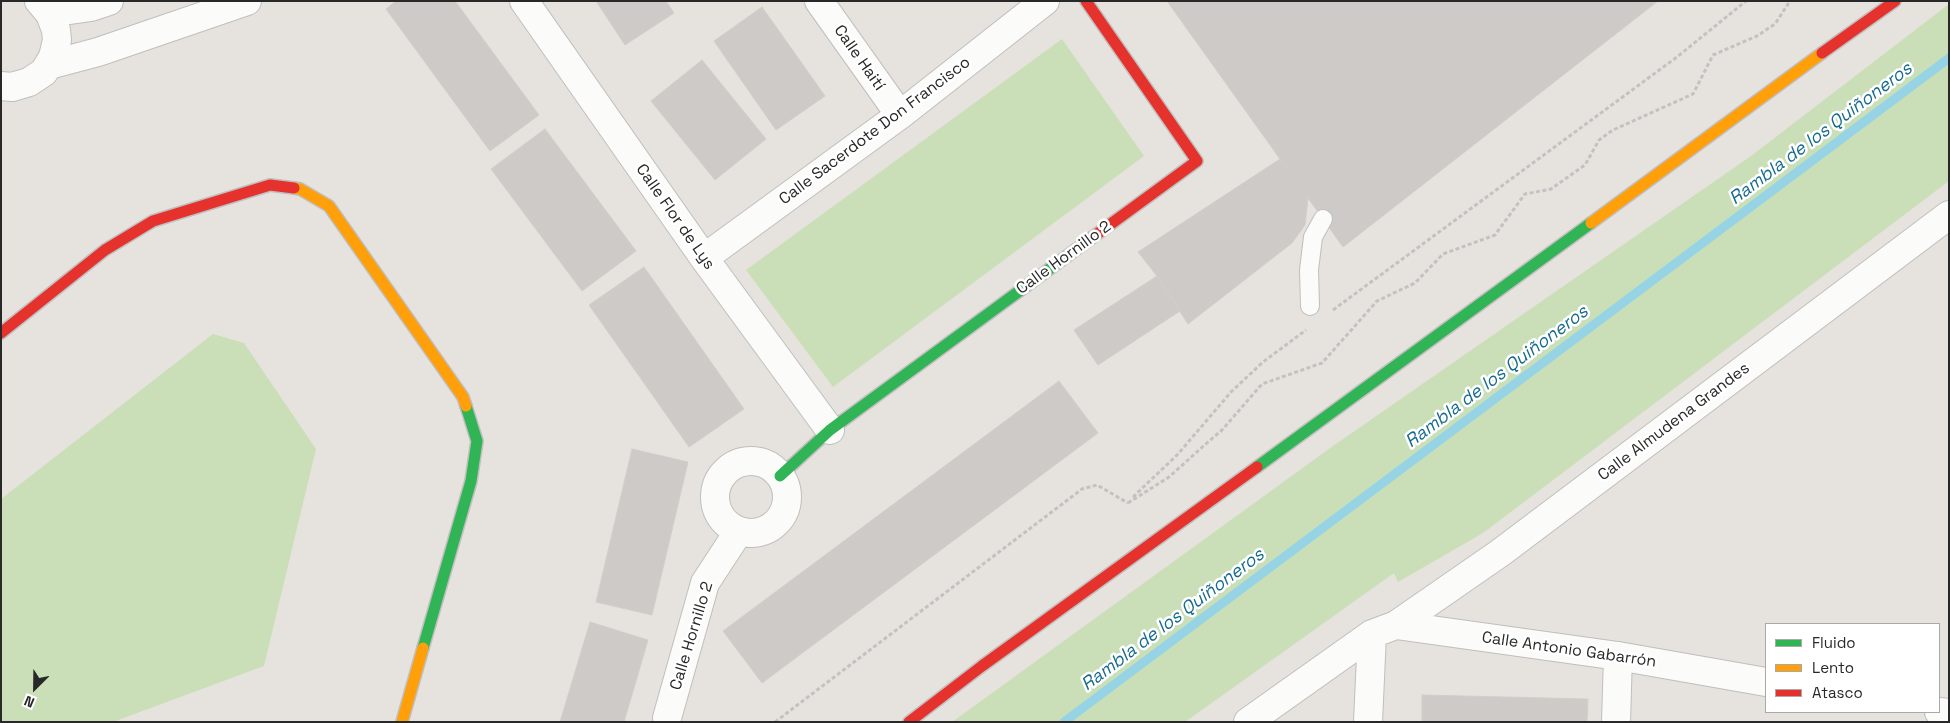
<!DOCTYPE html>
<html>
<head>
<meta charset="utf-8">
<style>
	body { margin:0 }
	#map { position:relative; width:1950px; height:723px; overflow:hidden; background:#e6e2de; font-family:"Space Grotesk",sans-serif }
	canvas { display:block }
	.frame { position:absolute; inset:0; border:2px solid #282828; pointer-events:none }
	.legend { position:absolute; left:1765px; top:623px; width:175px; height:90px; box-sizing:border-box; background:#fff; border:1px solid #a9a9a9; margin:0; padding:6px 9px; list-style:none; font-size:15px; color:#282828 }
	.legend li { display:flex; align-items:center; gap:10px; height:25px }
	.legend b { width:25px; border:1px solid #a9a9a9 }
	.north { position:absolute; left:10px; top:663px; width:50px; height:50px; -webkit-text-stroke:4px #fff; paint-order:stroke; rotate:203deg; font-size:14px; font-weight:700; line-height:20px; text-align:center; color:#282828 }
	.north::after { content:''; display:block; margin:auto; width:18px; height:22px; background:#282828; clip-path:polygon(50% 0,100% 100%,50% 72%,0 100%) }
</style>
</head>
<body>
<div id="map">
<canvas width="1950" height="723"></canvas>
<div class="frame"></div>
<ul class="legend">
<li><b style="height:6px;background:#30b455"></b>Fluido</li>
<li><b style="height:6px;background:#ff9f0a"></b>Lento</li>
<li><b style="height:6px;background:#e5322d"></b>Atasco</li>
</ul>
<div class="north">N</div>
</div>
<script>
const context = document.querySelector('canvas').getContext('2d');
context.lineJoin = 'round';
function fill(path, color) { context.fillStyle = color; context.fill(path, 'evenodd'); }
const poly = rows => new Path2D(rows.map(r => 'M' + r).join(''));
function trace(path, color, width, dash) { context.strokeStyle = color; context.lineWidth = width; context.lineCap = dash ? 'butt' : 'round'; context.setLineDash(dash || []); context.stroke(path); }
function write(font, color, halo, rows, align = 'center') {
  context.font = font + ' "Space Grotesk",sans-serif'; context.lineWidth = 5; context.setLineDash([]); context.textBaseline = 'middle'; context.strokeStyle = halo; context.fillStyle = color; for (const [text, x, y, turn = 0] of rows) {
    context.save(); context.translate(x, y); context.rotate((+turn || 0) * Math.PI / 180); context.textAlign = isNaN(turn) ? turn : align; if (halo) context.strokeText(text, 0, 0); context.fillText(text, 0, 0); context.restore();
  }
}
const green = poly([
	[1949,4,1949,181,1483,533,1398,582,1394,573,1185,722,952,722,1333,446,1751,156],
	[1062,39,1144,156,833,387,746,270],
	[213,334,244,343,316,449,264,666,113,722,1,722,1,499]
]);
const stream = poly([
	[1064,722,1949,58]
]);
const building = poly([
	[396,1,455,1,539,115,490,151,386,9,396,1],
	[596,1,666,1,674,13,625,45,596,1],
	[1167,1,1658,1,1343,247,1167,1],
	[762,7,825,96,776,130,714,41,762,7],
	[702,60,766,139,715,180,651,101,702,60],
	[545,129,636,251,582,291,491,169,545,129],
	[1280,159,1308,198,1305,225,1292,243,1188,324,1157,276,1138,252,1280,159],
	[644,267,744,409,689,447,589,305,644,267],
	[1157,276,1180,311,1098,365,1074,330,1157,276],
	[1059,381,1098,433,762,683,723,631,1059,381],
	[632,449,688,462,652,615,596,602,632,449],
	[590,622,648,640,624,722,560,722,590,622],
	[1422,695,1588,699,1587,722,1422,722,1422,695]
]);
const path = poly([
	[1333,310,1677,57,1746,1],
	[1133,497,1178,454,1231,392,1263,362,1306,330],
	[1128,503,1169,477,1208,442,1222,430,1262,384,1322,363,1377,301,1415,283,1443,254,1495,235,1525,194,1551,189,1585,165,1599,140,1613,130,1693,94,1713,55,1757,36,1775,24,1790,1],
	[775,722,1082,489,1097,485,1128,503]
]);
const lane = poly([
	[1310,306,1309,270,1313,237,1323,219]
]);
const street = poly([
	[524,1,704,258,830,430],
	[819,1,900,115],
	[49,13,91,7,109,1],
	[49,65,98,52,247,1],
	[1,86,12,87,29,82,44,72,53,57,57,40,56,30,50,14,39,1],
	[704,258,900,115,1045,1],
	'715 497a36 36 0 1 1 72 0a36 36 0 1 1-72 0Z',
	[1396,625,1500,553,1949,215],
	[1939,712,1949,713],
	[667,718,705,583,739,531],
	[1248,722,1372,634,1396,625,1618,656,1766,682],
	[1368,722,1372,634],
	[1616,722,1618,656]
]);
const fast = poly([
	[1257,467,1591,223],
	[780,476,830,430,1093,237],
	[423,648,471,481,477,441,466,406]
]);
const slow = poly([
	[294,188,300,189,329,206,463,397,466,406],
	[1591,223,1822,53],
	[402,722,423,648]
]);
const jam = poly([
	[1086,1,1197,161,1093,237],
	[1822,53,1895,1],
	[1,333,105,250,153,221,270,185,294,188],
	[909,722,982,666,1257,467]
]);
const streetNames = [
	["Calle Haití",859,58,55],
	["Calle Sacerdote Don Francisco",875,131,-37],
	["Calle Flor de Lys",675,217,55],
	["Calle Hornillo 2",1064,258,-36],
	["Calle Almudena Grandes",1674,422,-37],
	["Calle Hornillo 2",692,636,-73],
	["Calle Antonio Gabarrón",1569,650,8]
];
const waterNames = [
	["Rambla de los Quiñoneros",1821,134,-37],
	["Rambla de los Quiñoneros",1497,377,-37],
	["Rambla de los Quiñoneros",1173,620,-37]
];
fill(green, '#cadfb8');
trace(stream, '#96d3e4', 9);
fill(building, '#cdcac7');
trace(building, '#d1ceca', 1);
trace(lane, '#c0bebf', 20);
trace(street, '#c0bebf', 30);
trace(fast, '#c0bebf', 14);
trace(slow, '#c0bebf', 14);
trace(jam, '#c0bebf', 14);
trace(path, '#c3c2c2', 3, [4, 2.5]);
trace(lane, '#fbfbfa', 18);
trace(street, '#fbfbfa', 28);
trace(fast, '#30b455', 11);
trace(slow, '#ff9f0a', 11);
trace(jam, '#e5322d', 11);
write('16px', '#282828', '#fff', streetNames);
write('italic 18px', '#156a8e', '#fff', waterNames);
</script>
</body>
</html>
